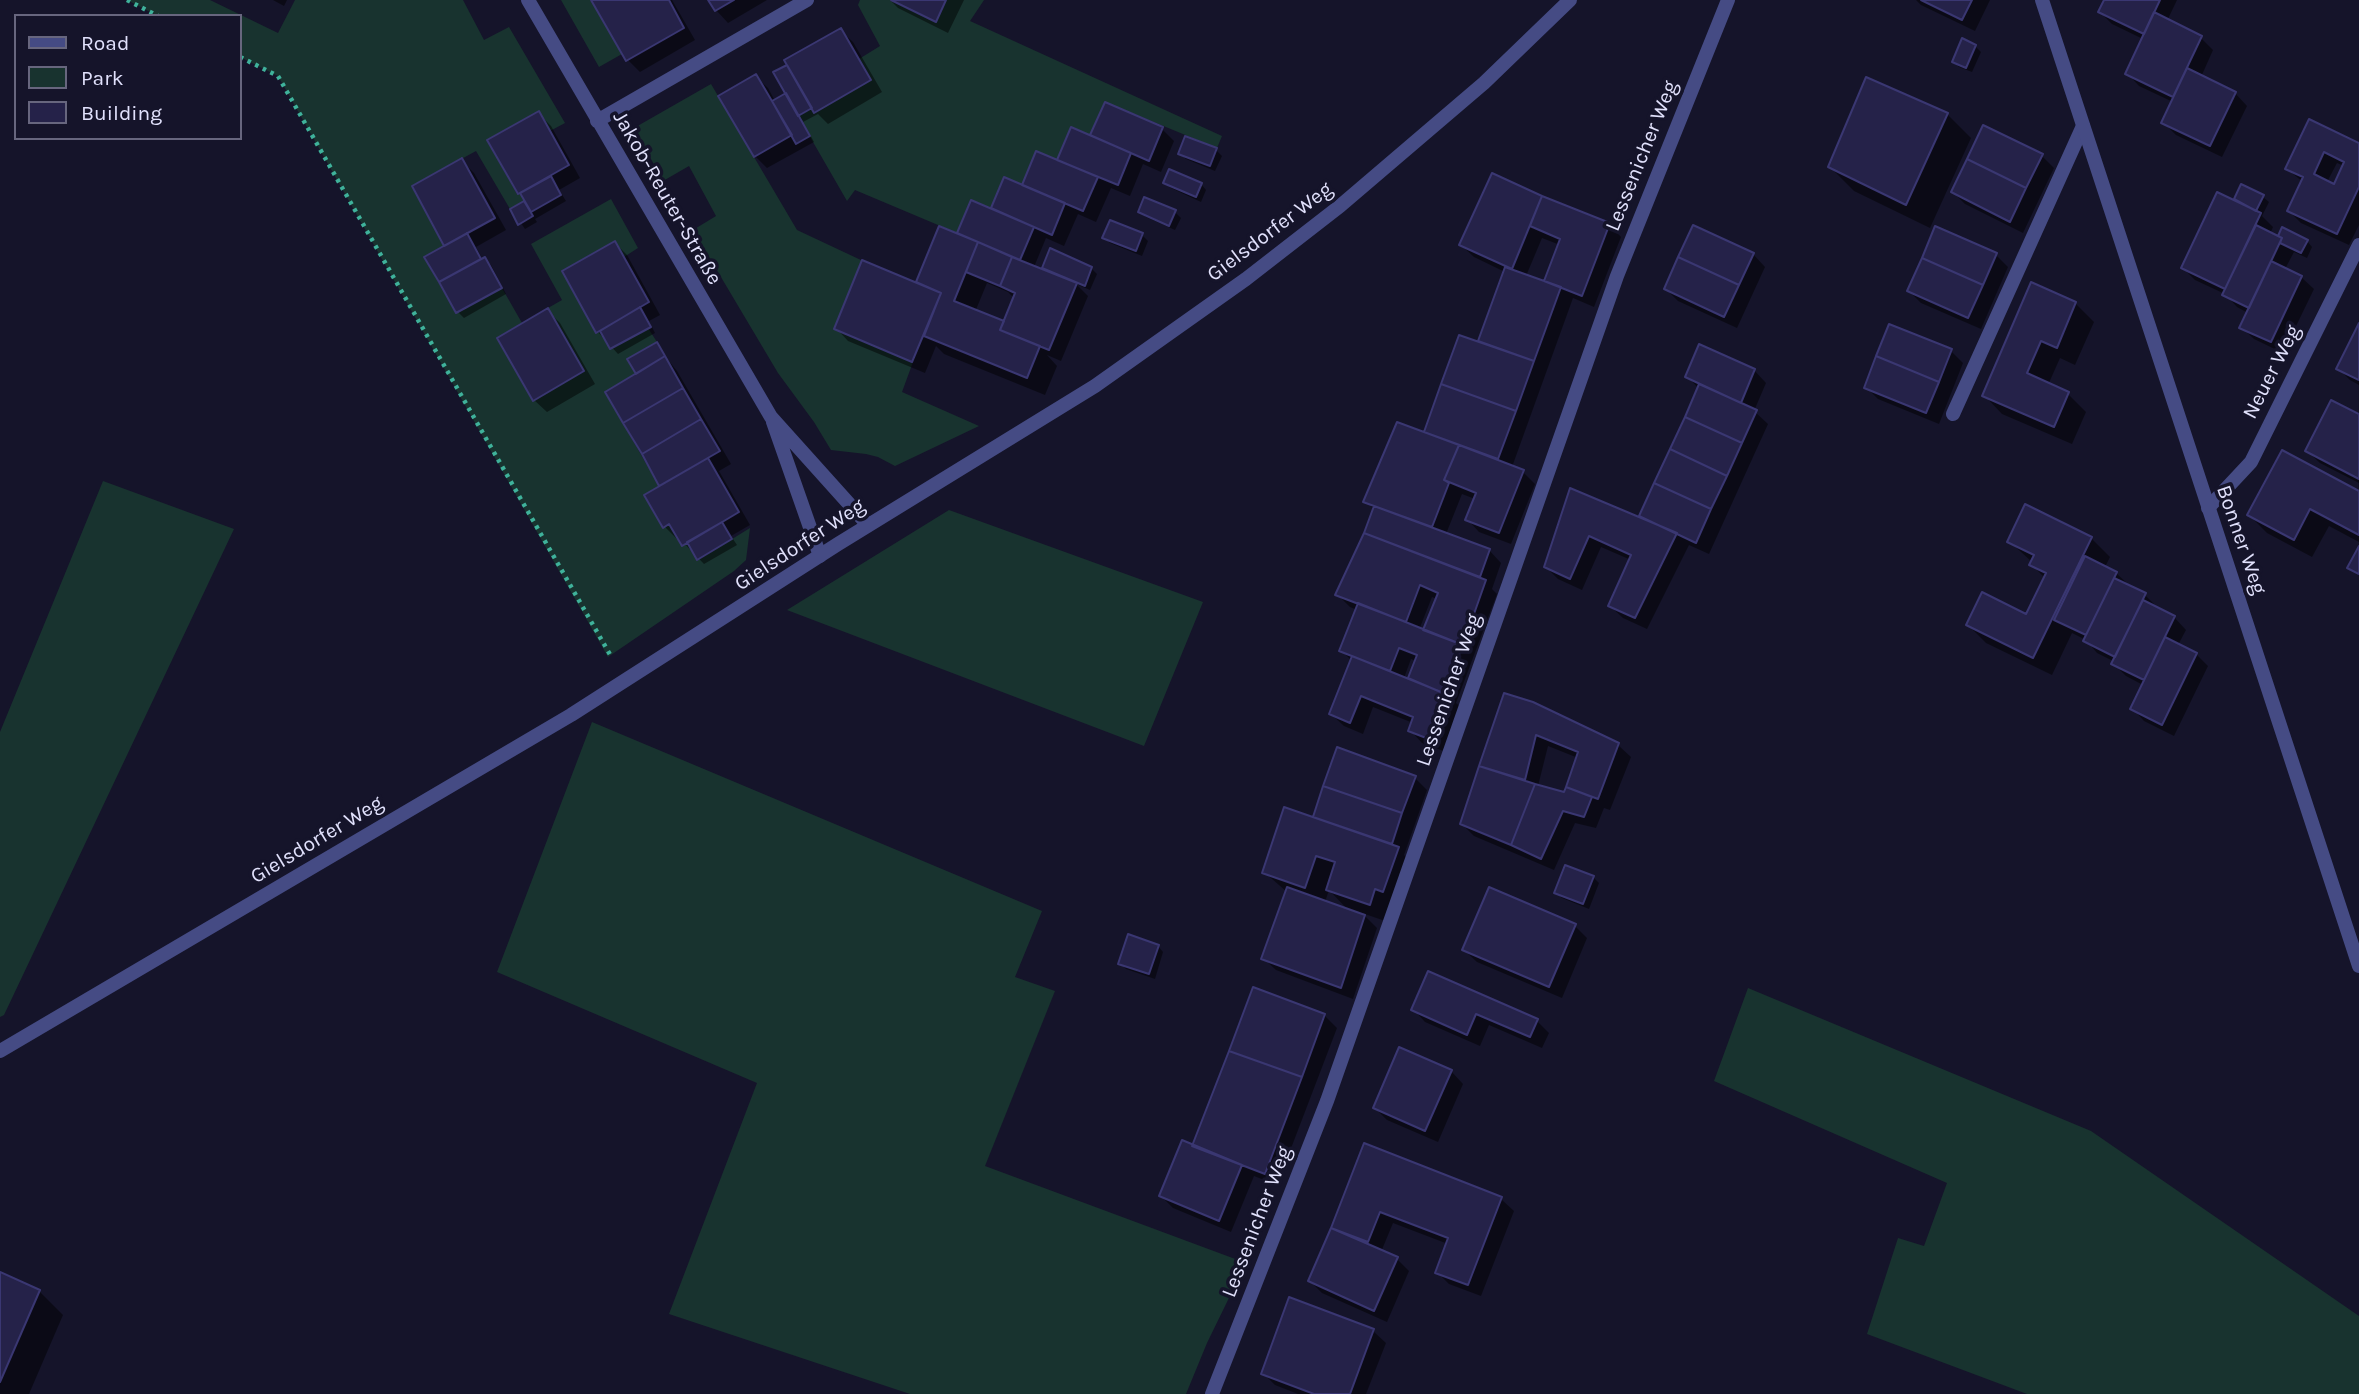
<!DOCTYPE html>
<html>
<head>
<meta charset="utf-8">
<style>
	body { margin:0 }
	#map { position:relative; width:2359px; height:1394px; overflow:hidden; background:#15142a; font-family:Karla,sans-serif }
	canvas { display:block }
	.legend { position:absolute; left:14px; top:14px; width:228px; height:126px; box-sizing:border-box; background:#15142a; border:2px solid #67667e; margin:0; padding:9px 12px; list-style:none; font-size:21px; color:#e1e1fc }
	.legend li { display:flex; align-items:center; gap:14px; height:35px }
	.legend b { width:35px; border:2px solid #67667e }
</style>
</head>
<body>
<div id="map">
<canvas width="2359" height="1394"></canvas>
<ul class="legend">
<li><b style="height:9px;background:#454b84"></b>Road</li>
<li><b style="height:19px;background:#18332f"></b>Park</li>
<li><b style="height:19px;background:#252249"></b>Building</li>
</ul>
</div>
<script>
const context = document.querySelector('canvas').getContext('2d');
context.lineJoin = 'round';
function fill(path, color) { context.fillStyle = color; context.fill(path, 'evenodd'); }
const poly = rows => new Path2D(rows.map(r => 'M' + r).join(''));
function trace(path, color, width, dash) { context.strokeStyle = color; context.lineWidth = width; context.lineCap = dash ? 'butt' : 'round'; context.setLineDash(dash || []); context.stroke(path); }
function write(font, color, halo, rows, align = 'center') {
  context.font = font + ' Karla,sans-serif'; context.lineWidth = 7; context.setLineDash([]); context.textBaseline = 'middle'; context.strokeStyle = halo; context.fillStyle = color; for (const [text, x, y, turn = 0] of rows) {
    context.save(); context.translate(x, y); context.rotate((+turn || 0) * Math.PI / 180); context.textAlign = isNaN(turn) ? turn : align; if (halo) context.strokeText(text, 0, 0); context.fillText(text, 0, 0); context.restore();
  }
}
const green = poly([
	[127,0,210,0,278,33,295,0,463,0,484,40,509,27,565,123,550,131,487,140,517,194,520,193,524,201,510,209,476,151,412,186,444,246,424,257,456,313,502,288,522,323,497,338,533,401,584,371,548,308,562,300,531,244,611,199,638,248,624,257,615,241,562,272,596,332,600,331,610,349,648,328,657,342,627,360,636,374,605,392,659,486,644,495,663,527,669,524,681,545,687,542,698,560,750,528,746,560,734,571,608,657,278,76,240,57,240,16,158,16],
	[561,0,591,0,622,54,599,67],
	[860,0,891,0,935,21,946,0,984,0,970,21,1222,136,1217,148,1105,102,1090,135,1071,127,1057,160,1036,151,1022,185,1004,178,991,208,971,200,957,233,855,190,847,201,798,116,871,80,859,59,880,46,858,5],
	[711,84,797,230,863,261,834,329,913,362,902,392,979,426,895,466,878,457,866,454,831,450,814,422,778,373,693,230,716,216,689,166,663,181,634,128],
	[103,481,234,529,4,1015,0,1017,0,732],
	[949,510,1203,602,1144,746,787,610],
	[592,722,1042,911,1015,977,1055,991,985,1166,1246,1263,1207,1343,1186,1394,910,1394,669,1314,757,1083,497,972],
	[1748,988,2091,1131,2359,1316,2359,1394,2027,1394,1867,1334,1898,1238,1924,1246,1947,1183,1714,1081]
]);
const shadow = poly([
	[273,0,287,0,284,6],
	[593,0,672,0,695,40,640,72,628,60],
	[710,0,767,0,728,23,716,10],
	[890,0,964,0,948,33,898,8],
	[1916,0,1990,0,1975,31,1921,5],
	[2106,0,2177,0,2167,21,2201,38,2213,50,2201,77,2235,93,2247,106,2222,157,2176,135,2163,122,2173,102,2139,86,2127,73,2143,39,2112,24,2100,12],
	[840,30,853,42,882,92,828,124,818,114,803,122,814,142,767,168,755,156,755,76,768,88,775,101,788,94],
	[1975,46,1981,52,1972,72,1959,67,1954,61],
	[1106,105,1162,129,1174,141,1161,172,1143,164,1130,196,1111,188,1096,222,1078,214,1064,246,1046,238,1034,267,1050,274,1044,268,1091,268,1097,274,1090,290,1076,284,1088,296,1061,361,1047,355,1057,366,1045,395,944,354,936,346,925,373,848,341,836,328,923,287,918,282,958,235,972,202,992,211,1005,180,1023,187,1091,138],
	[987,283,1008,292,1015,299,1005,324,975,312],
	[539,114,551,126,580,178,559,190,566,201,535,219,537,222,525,229,512,210,527,201,519,193],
	[1947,114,1971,138,1930,228,1854,191,1830,167],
	[2310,122,2359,145,2359,225,2349,245,2301,223,2289,211,2303,182,2287,169],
	[2337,163,2344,166,2335,186,2327,182],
	[1216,150,1222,156,1215,171,1186,159,1180,153],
	[2042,156,2054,168,2023,233,1965,204,1953,192],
	[462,161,474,173,506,230,476,247,483,260,485,259,491,265,506,294,464,318,458,312,426,258,447,247],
	[1165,183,1201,184,1206,190,1201,202,1171,188],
	[2263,197,2269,202,2262,216,2273,227,2270,234,2279,238,2283,230,2307,241,2312,247,2307,258,2294,252,2285,269,2301,277,2314,289,2283,353,2254,339,2241,327,2248,313,2237,307,2225,294,2195,280,2183,268,2242,205,2236,199],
	[1541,198,1609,224,1621,237,1594,307,1573,298,1512,467,1523,472,1535,484,1511,544,1479,532,1467,519,1475,499,1462,494,1446,534,1489,550,1501,563,1492,589,1497,594,1456,703,1463,709,1446,752,1422,743,1410,730,1413,723,1373,707,1363,734,1344,726,1331,714,1352,661,1341,650,1357,610,1350,607,1337,594,1374,510,1366,501,1425,434,1460,337,1479,344,1505,272,1474,257,1461,245],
	[1542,238,1560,245,1545,283,1526,276],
	[1432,597,1437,599,1424,632,1419,630],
	[1411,659,1416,661,1409,680,1404,678],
	[1140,212,1175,212,1181,218,1175,230,1146,217],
	[1142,235,1148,241,1142,256,1110,243,1104,237],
	[615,243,627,255,660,315,649,321,655,333,618,354,597,331],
	[1753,254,1765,267,1737,328,1678,301,1666,289],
	[1996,255,2008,267,1981,329,1921,303,1909,291],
	[2032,284,2075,303,2094,322,2075,365,2060,358,2048,385,2068,394,2086,412,2072,444,2002,414,1984,395],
	[547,310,560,323,595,384,547,412,534,400],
	[2359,327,2359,385,2350,380,2338,368],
	[656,345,677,371,731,464,719,471,750,525,731,536,737,545,704,564,679,538,677,539,665,527,662,487,607,392,638,374],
	[1951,351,1963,363,1939,424,1878,399,1866,387],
	[1754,370,1766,383,1754,411,1768,424,1709,554,1689,545,1647,629,1623,618,1610,606,1631,560,1601,547,1582,590,1558,579,1546,567,1571,490,1640,518,1699,389,1687,376],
	[2359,416,2359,483,2320,463,2307,451],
	[2359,493,2359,542,2329,526,2312,557,2267,533,2249,515],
	[2091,538,2110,557,2105,567,2116,573,2129,585,2145,595,2157,607,2156,609,2174,617,2186,630,2178,645,2196,654,2208,666,2174,736,2144,721,2132,708,2143,685,2126,676,2114,664,2115,662,2097,653,2086,640,2072,633,2052,675,1986,643,1968,625,2027,616,2045,578,2031,564,2032,562,2009,541],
	[1505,696,1532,704,1618,745,1631,757,1610,810,1604,808,1596,828,1575,823,1554,870,1474,836,1462,824],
	[1548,746,1578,758,1565,794,1538,786],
	[1415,778,1427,790,1404,855,1416,867,1388,922,1362,913,1377,928,1353,999,1276,970,1263,958,1287,892,1264,872,1320,822,1315,816],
	[1329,890,1349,911,1325,902],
	[1593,877,1599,883,1589,909,1562,898,1556,893],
	[1575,926,1587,938,1562,998,1477,962,1464,950],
	[1158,946,1163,952,1155,979,1126,969,1120,963],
	[1429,973,1537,1021,1549,1033,1542,1048,1489,1025,1480,1046,1425,1022,1413,1009],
	[1254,990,1325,1016,1337,1028,1277,1185,1254,1176,1231,1232,1173,1208,1161,1196,1193,1148],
	[1451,1071,1463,1084,1438,1142,1387,1120,1375,1108],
	[1365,1145,1501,1199,1514,1211,1481,1296,1449,1284,1437,1272,1448,1244,1393,1223,1381,1252,1397,1259,1409,1271,1387,1322,1322,1293,1310,1281],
	[0,1274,39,1291,63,1315,29,1394,0,1394],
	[1373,1331,1386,1343,1366,1394,1298,1394,1275,1385,1263,1373]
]);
const building = poly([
	[591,0,669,0,684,28,626,61,591,0],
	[708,0,734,0,715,11,708,0],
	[891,0,946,0,936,22,891,0],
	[1921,0,1972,0,1962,20,1921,0],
	[2104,0,2160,0,2144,34,2098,12,2104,0],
	[2154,12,2202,36,2173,97,2125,74,2154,12],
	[841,28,871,80,814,113,784,60,841,28],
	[1962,38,1976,45,1966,68,1952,62,1962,38],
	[787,65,812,108,798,116,773,72,787,65],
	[2187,68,2236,92,2210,146,2161,123,2187,68],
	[756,74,792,135,754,157,718,96,756,74],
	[1866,77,1948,113,1906,205,1828,167,1866,77],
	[786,93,810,136,796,144,772,101,786,93],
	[1105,102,1163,127,1149,161,1090,135,1105,102],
	[539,111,569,165,518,194,487,140,539,111],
	[2309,119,2359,143,2359,187,2337,234,2287,211,2303,177,2285,169,2309,119],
	[2324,152,2344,162,2334,184,2314,174,2324,152],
	[1983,125,2043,154,2026,188,1967,159,1983,125],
	[1071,127,1131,153,1118,185,1057,160,1071,127],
	[1185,136,1217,148,1210,166,1178,154,1185,136],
	[1036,151,1098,177,1083,211,1022,185,1036,151],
	[462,158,495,218,444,246,412,186,462,158],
	[1967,159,2026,188,2010,222,1951,192,1967,159],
	[1169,169,1202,183,1196,197,1163,183,1169,169],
	[1492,173,1542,196,1512,269,1459,245,1492,173],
	[551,176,561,195,531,212,520,193,551,176],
	[1004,177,1065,203,1052,235,991,208,1004,177],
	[2241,184,2264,195,2256,211,2234,199,2241,184],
	[2217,192,2261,213,2225,289,2181,268,2217,192],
	[1542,196,1610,223,1582,296,1544,281,1560,239,1530,226,1542,196],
	[1144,197,1176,210,1169,226,1138,212,1144,197],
	[971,200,1034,227,1020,260,957,233,971,200],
	[524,201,533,216,518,225,510,209,524,201],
	[1110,220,1143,233,1136,251,1102,238,1110,220],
	[1693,225,1754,253,1739,285,1678,257,1693,225],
	[2256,225,2282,238,2249,308,2222,295,2256,225],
	[939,226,978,242,954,301,1004,321,1000,330,1040,346,1027,378,924,336,941,293,916,282,939,226],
	[1935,226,1997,253,1983,285,1922,258,1935,226],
	[2282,227,2308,240,2301,253,2280,243,2282,238,2278,236,2282,227],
	[467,233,481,259,439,282,424,257,467,233],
	[615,241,649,302,596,333,562,271,615,241],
	[978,242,1012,257,1000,286,966,272,978,242],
	[1050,248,1092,267,1085,286,1042,268,1050,248],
	[485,257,502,288,456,313,439,282,485,257],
	[1012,257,1077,283,1049,350,1000,330,1015,293,1000,286,1012,257],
	[1678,257,1739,285,1724,317,1664,289,1678,257],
	[1922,258,1983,285,1968,318,1907,291,1922,258],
	[862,260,941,293,912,362,834,329,862,260],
	[2271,261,2302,276,2271,342,2239,328,2271,261],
	[1505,267,1561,287,1534,361,1478,341,1505,267],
	[2031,282,2076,302,2057,348,2041,341,2027,373,2069,392,2054,427,1982,396,2031,282],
	[640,307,651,327,610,349,600,331,640,307],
	[548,308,584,371,533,401,497,338,548,308],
	[2359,323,2359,380,2336,369,2359,323],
	[1889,324,1952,349,1939,382,1876,356,1889,324],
	[1459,335,1534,361,1516,411,1441,384,1459,335],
	[657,342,665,356,636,374,627,359,657,342],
	[1699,344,1755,369,1741,403,1685,377,1699,344],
	[665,356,683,388,623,423,605,392,665,356],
	[1876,356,1939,382,1926,413,1864,388,1876,356],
	[1441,384,1516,411,1498,459,1424,432,1441,384],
	[1699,384,1757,410,1742,443,1685,417,1699,384],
	[683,388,701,419,642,454,623,423,683,388],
	[2331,400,2359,414,2359,479,2305,451,2331,400],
	[1685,417,1742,443,1727,476,1670,449,1685,417],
	[701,419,720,451,659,486,642,454,701,419],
	[1397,422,1459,445,1444,480,1449,483,1432,527,1363,502,1397,422],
	[1459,445,1524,470,1499,533,1465,520,1476,493,1444,480,1459,445],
	[1670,449,1727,476,1711,509,1654,483,1670,449],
	[2282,450,2359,491,2359,535,2310,509,2294,540,2247,515,2282,450],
	[708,458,739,512,682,546,669,524,663,528,644,495,708,458],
	[1654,483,1711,509,1696,543,1639,516,1654,483],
	[1570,488,1677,533,1635,618,1608,606,1631,555,1589,536,1570,579,1544,567,1570,488],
	[2025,504,2092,537,2033,658,1966,625,1982,592,2026,614,2046,573,2029,565,2034,555,2007,542,2025,504],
	[1374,506,1490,549,1480,577,1364,533,1374,506],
	[722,522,732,539,697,560,687,542,722,522],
	[1364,533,1486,580,1463,645,1423,630,1438,593,1420,585,1406,622,1335,595,1364,533],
	[2359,546,2359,574,2347,568,2359,546],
	[2085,556,2117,572,2086,635,2054,620,2085,556],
	[2114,578,2146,593,2115,657,2083,641,2114,578],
	[2143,600,2175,616,2144,680,2111,664,2143,600],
	[1358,603,1463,645,1443,693,1408,678,1417,655,1399,648,1390,671,1339,651,1358,603],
	[2165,637,2197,653,2162,725,2130,709,2165,637],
	[1352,656,1451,696,1434,741,1408,731,1413,717,1361,696,1350,723,1329,714,1352,656],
	[1504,693,1533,702,1619,743,1598,799,1566,787,1578,752,1536,735,1525,780,1479,766,1504,693],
	[1337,747,1416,776,1402,813,1323,786,1337,747],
	[1479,766,1535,784,1511,845,1460,824,1479,766],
	[1535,784,1564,792,1566,787,1592,797,1584,817,1563,811,1541,859,1511,845,1535,784],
	[1323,786,1402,813,1392,844,1313,817,1323,786],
	[1284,807,1399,847,1383,892,1375,889,1370,905,1326,890,1335,862,1316,856,1305,888,1262,873,1284,807],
	[1565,865,1594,876,1583,904,1554,893,1565,865],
	[1287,887,1365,915,1341,988,1261,959,1287,887],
	[1489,887,1576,924,1549,987,1462,950,1489,887],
	[1128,934,1159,945,1149,974,1118,964,1128,934],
	[1428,971,1538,1019,1530,1037,1476,1014,1467,1035,1411,1010,1428,971],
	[1253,987,1325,1014,1302,1077,1229,1051,1253,987],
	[1399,1047,1452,1070,1425,1131,1373,1108,1399,1047],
	[1229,1051,1302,1077,1265,1174,1192,1146,1229,1051],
	[1182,1140,1242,1165,1219,1221,1159,1196,1182,1140],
	[1364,1143,1502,1197,1468,1285,1435,1273,1448,1238,1380,1212,1368,1242,1331,1228,1364,1143],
	[1331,1228,1398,1257,1374,1311,1308,1281,1331,1228],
	[0,1272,40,1290,0,1382,0,1272],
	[1289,1297,1374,1329,1350,1394,1314,1394,1261,1374,1289,1297]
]);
const path = poly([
	[127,0,158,16],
	[240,57,278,76,612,658]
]);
const minor = poly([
	[528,0,771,417,868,525],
	[597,121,807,0],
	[1953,414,2083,126],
	[773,422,820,556],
	[2208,508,2251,462,2359,245],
	[1212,1394,1327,1101,1617,276,1728,0]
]);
const tertiary = poly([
	[2042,0,2359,966],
	[0,1051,571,715,838,544,1095,386,1246,279,1340,206,1484,83,1570,0]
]);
const streetNames = [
	["Lessenicher Weg",1642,156,-68],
	["Jakob-Reuter-Straße",667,198,60],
	["Gielsdorfer Weg",1270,232,-37],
	["Neuer Weg",2272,372,-63],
	["Bonner Weg",2241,540,71],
	["Gielsdorfer Weg",800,545,-33],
	["Lessenicher Weg",1449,690,-71],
	["Gielsdorfer Weg",317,840,-31],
	["Lessenicher Weg",1257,1222,-69]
];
fill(green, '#18332f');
fill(shadow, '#0007');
fill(building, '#252249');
trace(building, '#3a3772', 2);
trace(path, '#3fb29b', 4.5, [3.5, 5]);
trace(minor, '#454b84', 14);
trace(tertiary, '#454b84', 14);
write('21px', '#e1e1fc', '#15142a', streetNames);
</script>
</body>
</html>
